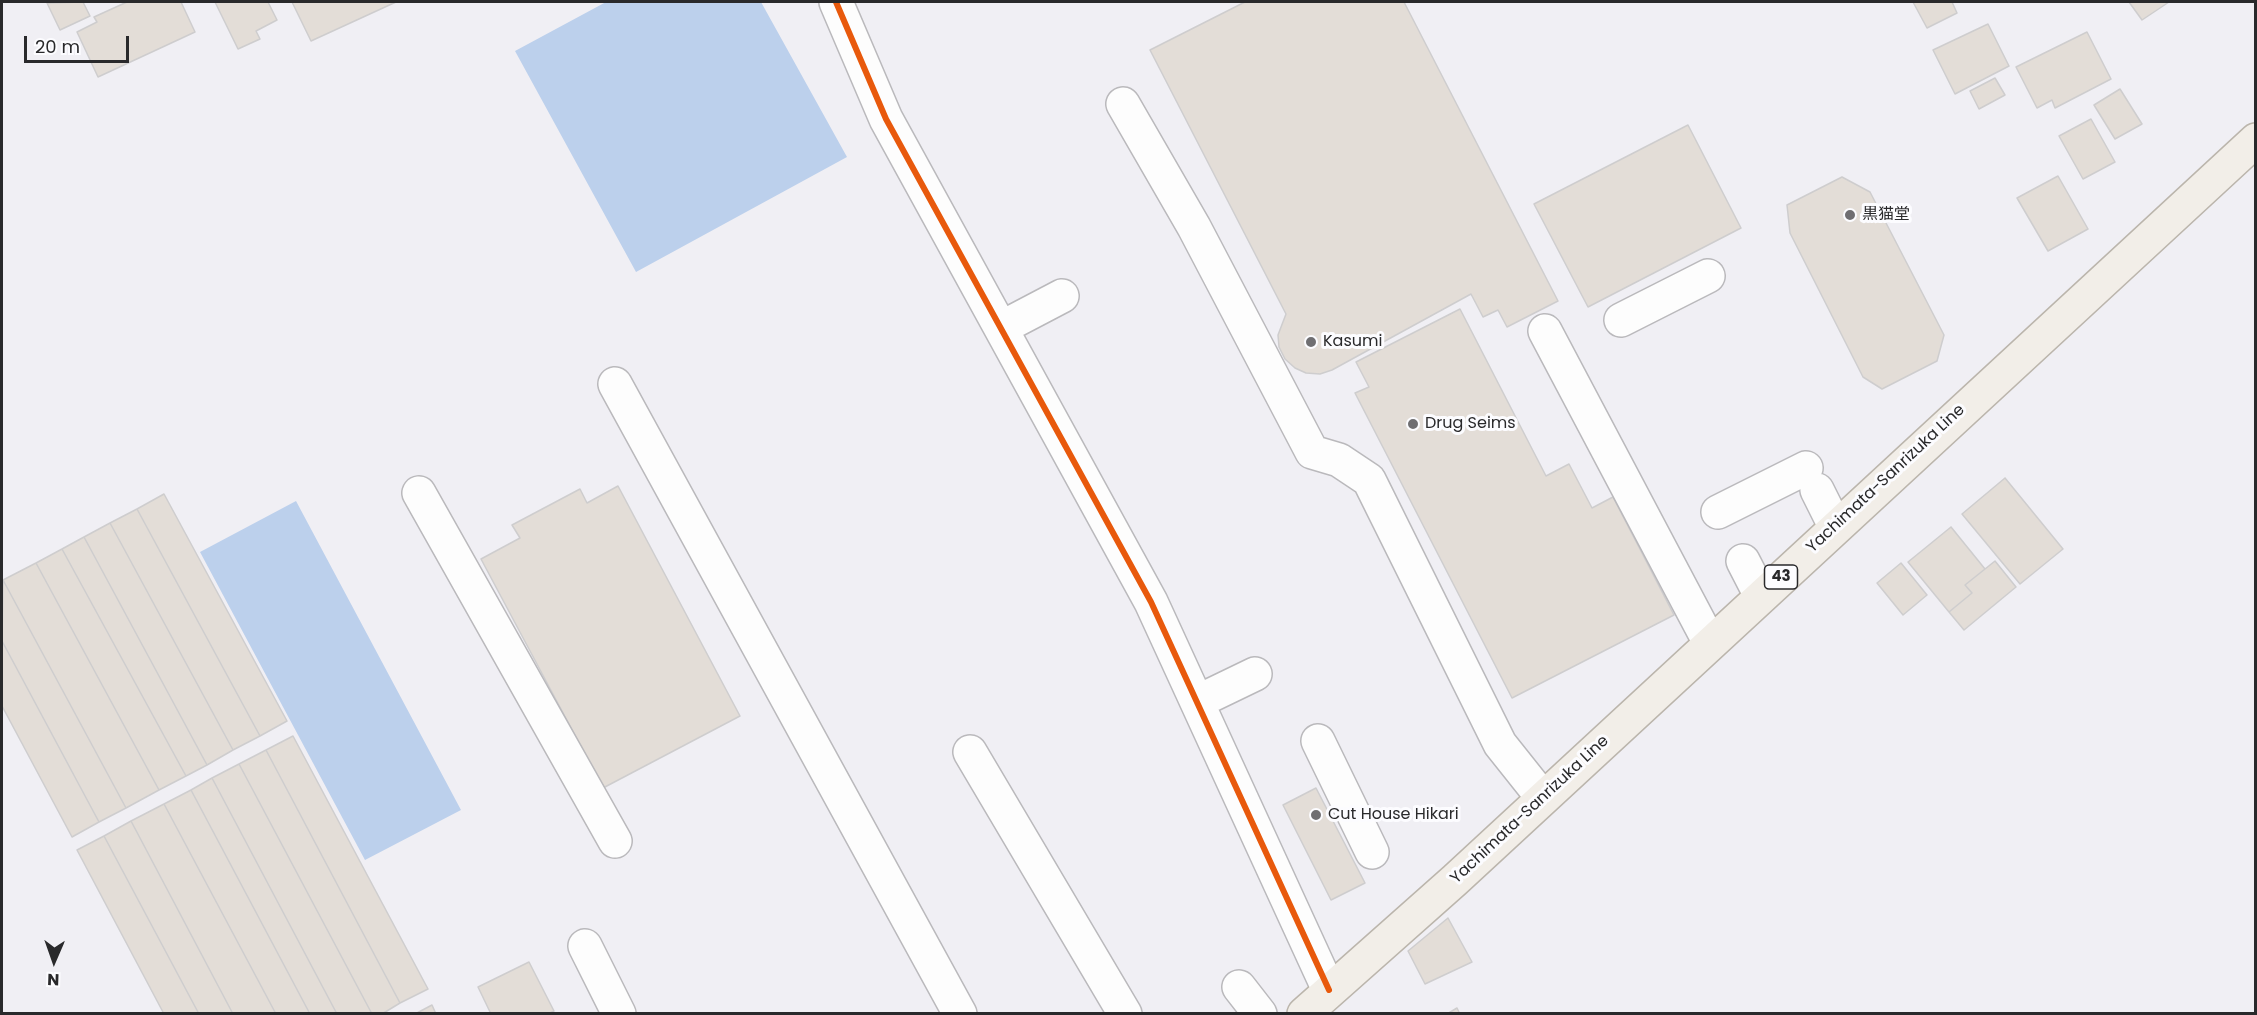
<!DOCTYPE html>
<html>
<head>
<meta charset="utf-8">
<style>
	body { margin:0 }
	#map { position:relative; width:2257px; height:1015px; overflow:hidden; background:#f0eff4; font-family:Poppins,sans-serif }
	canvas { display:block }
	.frame { position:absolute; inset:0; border:3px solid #29292b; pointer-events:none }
	.north { position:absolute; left:24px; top:931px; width:60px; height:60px; -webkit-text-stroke:4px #fcfcff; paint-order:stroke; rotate:182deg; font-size:16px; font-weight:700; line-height:24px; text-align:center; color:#29292b }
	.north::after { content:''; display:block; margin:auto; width:21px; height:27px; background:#29292b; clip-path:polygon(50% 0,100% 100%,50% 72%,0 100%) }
	.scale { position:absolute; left:24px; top:36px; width:105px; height:27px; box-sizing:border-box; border:3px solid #29292b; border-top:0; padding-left:8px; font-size:18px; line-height:21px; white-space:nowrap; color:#29292b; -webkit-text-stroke:4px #fcfcff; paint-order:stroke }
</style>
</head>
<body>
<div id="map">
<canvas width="2257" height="1015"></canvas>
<div class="frame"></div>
<div class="north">N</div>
<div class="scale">20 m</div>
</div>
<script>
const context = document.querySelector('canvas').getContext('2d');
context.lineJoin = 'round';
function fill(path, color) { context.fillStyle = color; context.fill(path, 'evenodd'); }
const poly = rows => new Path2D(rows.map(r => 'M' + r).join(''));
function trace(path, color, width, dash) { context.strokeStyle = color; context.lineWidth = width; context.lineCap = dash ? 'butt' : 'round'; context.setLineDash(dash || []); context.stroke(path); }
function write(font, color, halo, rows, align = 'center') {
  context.font = font + ' Poppins,"Noto Sans JP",sans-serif'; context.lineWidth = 6; context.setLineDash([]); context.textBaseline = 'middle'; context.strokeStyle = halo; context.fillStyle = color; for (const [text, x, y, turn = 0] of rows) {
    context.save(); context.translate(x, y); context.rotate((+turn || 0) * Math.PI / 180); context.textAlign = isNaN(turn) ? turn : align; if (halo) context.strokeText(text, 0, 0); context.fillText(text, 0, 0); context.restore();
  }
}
const water = poly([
	[606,2,761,2,847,157,636,272,515,51],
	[296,501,461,810,365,860,200,552]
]);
const building = poly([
	[83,2,90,16,60,30,47,3,83,2],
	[127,2,181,2,195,32,98,77,77,32,97,22,94,17,127,2],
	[215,2,268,2,277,20,256,31,260,39,238,49,215,2],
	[292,2,396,2,311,41,292,2],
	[1245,2,1404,2,1558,301,1507,327,1498,310,1483,317,1471,294,1332,370,1320,374,1306,373,1295,368,1285,359,1279,347,1278,335,1286,314,1150,50,1245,2],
	[1913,2,1952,2,1957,13,1927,28,1913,2],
	[2129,2,2169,2,2142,20,2129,2],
	[1988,24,2009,66,1955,94,1933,50,1988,24],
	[2087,32,2111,79,2055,108,2052,100,2037,108,2016,67,2087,32],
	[1995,78,2005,95,1979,109,1970,91,1995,78],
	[2120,89,2142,124,2115,139,2094,105,2120,89],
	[2091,119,2115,162,2083,179,2059,136,2091,119],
	[1688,125,1741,228,1588,307,1534,204,1688,125],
	[2058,176,2088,229,2048,251,2017,198,2058,176],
	[1842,177,1870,192,1944,335,1937,361,1882,389,1863,377,1790,233,1787,205,1842,177],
	[1460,309,1546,476,1569,464,1592,508,1613,497,1674,615,1512,698,1355,393,1369,387,1356,362,1460,309],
	[2005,478,2063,549,2020,584,1962,514,2005,478],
	[618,486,740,716,603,788,481,559,520,538,512,525,580,489,587,503,618,486],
	[164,494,287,721,260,736,137,509,164,494],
	[137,509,260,736,233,750,110,523,137,509],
	[110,523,233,750,207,765,84,537,110,523],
	[1951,527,1985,569,1965,585,1972,593,1949,612,1908,562,1951,527],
	[84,537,207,765,186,776,62,549,84,537],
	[62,549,186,776,159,790,36,563,62,549],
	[1995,561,2016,587,1964,630,1949,612,1972,593,1965,585,1995,561],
	[36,563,159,790,126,808,3,580,36,563],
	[1901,563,1927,595,1903,615,1877,583,1901,563],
	[3,580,126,808,99,822,2,641,3,580],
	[2,641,99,822,72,837,2,706,2,641],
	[293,736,428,989,400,1003,266,750,293,736],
	[266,750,400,1003,382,1014,372,1014,239,764,266,750],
	[239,764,372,1014,337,1014,212,778,239,764],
	[212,778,337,1014,310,1014,191,790,212,778],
	[1316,788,1365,883,1331,900,1283,805,1316,788],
	[191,790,310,1014,276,1014,164,804,191,790],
	[164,804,276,1014,233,1014,131,821,164,804],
	[131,821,233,1014,199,1014,104,836,131,821],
	[104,836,199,1014,164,1014,77,850,104,836],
	[1448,918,1472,962,1425,984,1408,951,1448,918],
	[529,962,554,1011,548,1014,491,1014,478,987,529,962],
	[432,1005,436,1014,415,1014,432,1005],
	[1457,1008,1460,1014,1447,1014,1457,1008]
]);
const minor = poly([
	[836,2,886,119,1151,602,1329,990],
	[1123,104,1194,227,1312,452,1339,460,1369,480,1500,744,1543,798],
	[1621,320,1708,276],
	[1001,328,1062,296],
	[1545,331,1710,643],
	[615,384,960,1014],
	[1817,490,1835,526],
	[419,493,615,841],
	[1718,512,1806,468],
	[1743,561,1761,596],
	[1197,702,1255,674],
	[1318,741,1372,852],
	[970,752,1125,1014],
	[585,946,619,1014],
	[1239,987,1260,1014]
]);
const major = poly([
	[1304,1014,1455,880,2256,140]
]);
const cycleway = poly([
	[836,2,886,119,1151,602,1329,990]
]);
const markers = [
	[1850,215,6,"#6f6e71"],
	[1311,342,6,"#6f6e71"],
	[1413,424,6,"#6f6e71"],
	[1316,815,6,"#6f6e71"]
];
const shields = [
	[1781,577,33]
];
const shieldNames = [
	["43",1781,577]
];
const poiNames = [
	["黒猫堂",1862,215],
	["Kasumi",1323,342],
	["Drug Seims",1425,424],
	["Cut House Hikari",1328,815]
];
const streetNames = [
	["Yachimata-Sanrizuka Line",1886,479,-43],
	["Yachimata-Sanrizuka Line",1530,810,-43]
];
fill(water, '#bcd0ec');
fill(building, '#e3ddd7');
trace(building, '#cecdce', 1.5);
trace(minor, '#bab9bc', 36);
trace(major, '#bbb5ac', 36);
trace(minor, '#fdfdfd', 33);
trace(major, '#f2eee8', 33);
trace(cycleway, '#e8590c', 6);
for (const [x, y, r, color] of markers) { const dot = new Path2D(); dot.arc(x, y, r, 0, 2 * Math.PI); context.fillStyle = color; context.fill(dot); trace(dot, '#fcfcff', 2); }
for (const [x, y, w] of shields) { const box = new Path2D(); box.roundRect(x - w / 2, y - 12, w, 24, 4.5); context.fillStyle = '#fcfcff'; context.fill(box); trace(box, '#29292b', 1.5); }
write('bold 15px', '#29292b', null, shieldNames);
write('16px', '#29292b', '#fcfcff', poiNames, 'left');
write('16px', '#29292b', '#fcfcff', streetNames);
</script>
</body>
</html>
